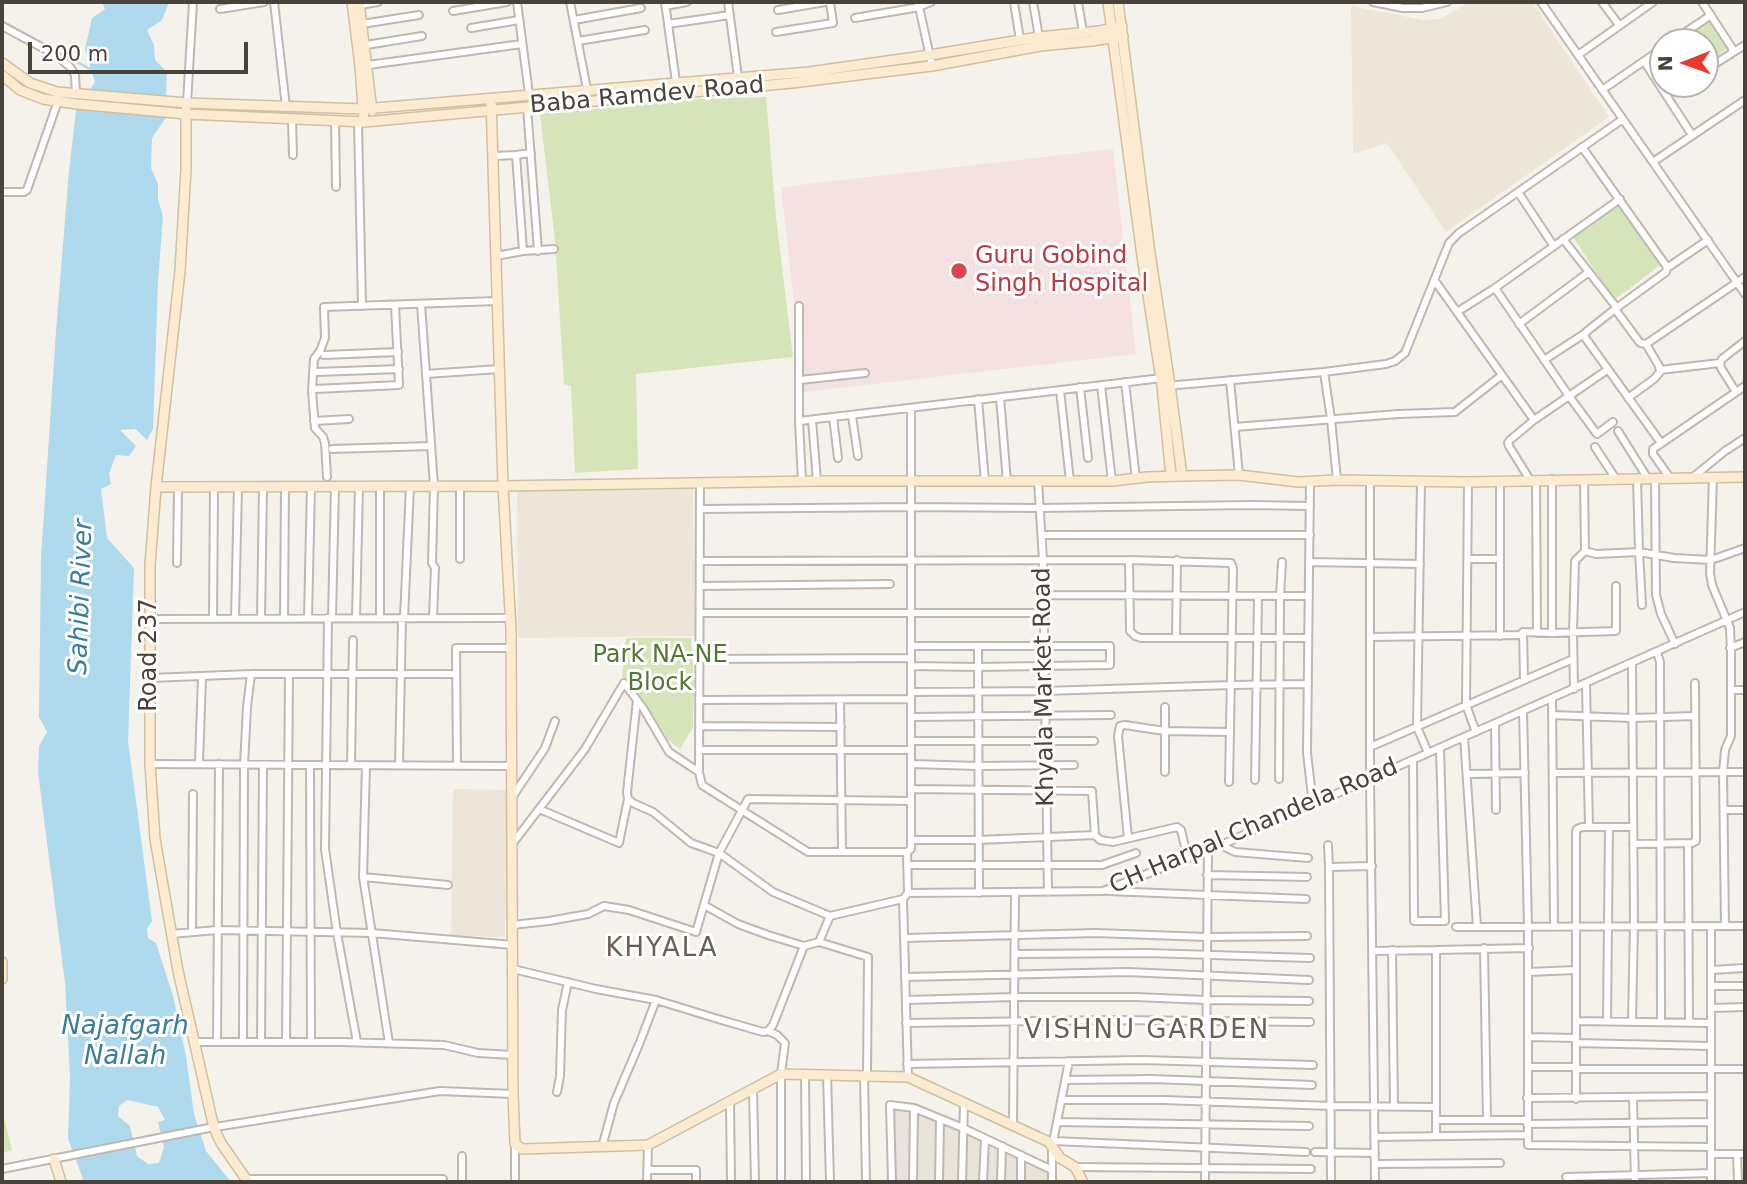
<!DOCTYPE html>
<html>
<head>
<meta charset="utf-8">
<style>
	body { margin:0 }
	#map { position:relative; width:1747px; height:1184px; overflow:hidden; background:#f5f2ec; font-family:"DejaVu Sans",sans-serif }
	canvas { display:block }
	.frame { position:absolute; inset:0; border:4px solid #49423a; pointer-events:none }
	.north { position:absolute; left:1649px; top:28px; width:70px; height:70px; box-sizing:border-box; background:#fff; border:2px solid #b6b3b0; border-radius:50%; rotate:269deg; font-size:19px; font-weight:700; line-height:28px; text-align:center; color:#49423a }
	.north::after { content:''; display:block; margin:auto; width:24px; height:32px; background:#e9392f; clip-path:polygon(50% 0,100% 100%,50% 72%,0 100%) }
	.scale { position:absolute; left:28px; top:42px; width:220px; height:32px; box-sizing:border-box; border:4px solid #49423a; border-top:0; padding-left:9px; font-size:21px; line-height:24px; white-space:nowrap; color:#49423a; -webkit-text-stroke:5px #fff; paint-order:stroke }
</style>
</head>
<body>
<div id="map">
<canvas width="1747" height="1184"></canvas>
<div class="frame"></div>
<div class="north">N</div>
<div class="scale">200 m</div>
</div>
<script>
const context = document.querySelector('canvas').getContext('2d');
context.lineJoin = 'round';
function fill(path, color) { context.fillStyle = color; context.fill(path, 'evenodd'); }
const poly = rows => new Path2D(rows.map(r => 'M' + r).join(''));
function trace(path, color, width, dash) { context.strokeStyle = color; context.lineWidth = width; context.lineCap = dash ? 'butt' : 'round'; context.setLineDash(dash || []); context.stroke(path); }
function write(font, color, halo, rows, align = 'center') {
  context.font = font + ' "DejaVu Sans",sans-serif'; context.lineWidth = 6; context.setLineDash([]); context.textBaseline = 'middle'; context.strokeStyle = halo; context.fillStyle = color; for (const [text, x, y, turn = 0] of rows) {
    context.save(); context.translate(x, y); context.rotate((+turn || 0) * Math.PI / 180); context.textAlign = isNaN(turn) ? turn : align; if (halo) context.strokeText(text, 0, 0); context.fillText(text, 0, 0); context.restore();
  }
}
const residential = poly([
	[890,1105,914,1108,1052,1170,1052,1182,890,1182]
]);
const education = poly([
	[1470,2,1532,2,1609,117,1446,232,1387,143,1353,154,1351,6,1423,20,1440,19],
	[693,489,695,636,518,638,517,491],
	[453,789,507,790,505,937,451,936]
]);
const medical = poly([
	[1113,149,1136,354,804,392,781,187]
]);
const green = poly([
	[1710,14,1731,46,1705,63,1705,42,1671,42],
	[1663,48,1663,81,1648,58],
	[766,97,776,217,793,357,636,374,638,469,575,473,571,386,564,384,555,241,540,114,698,99],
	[1620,203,1663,263,1614,300,1573,237],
	[626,638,691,638,694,684,693,727,680,749,669,741,651,712,622,676],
	[2,1110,12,1150,2,1153]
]);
const water = poly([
	[102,2,169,2,162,20,147,30,154,45,155,60,167,72,165,119,152,138,151,168,158,184,158,199,163,217,158,281,153,429,147,440,136,429,120,430,136,446,129,456,116,455,109,474,111,484,101,489,107,538,134,568,128,741,152,921,147,929,148,938,156,943,173,996,186,1056,194,1114,206,1151,231,1182,86,1182,83,1179,68,1139,70,1075,65,983,38,772,39,746,47,732,39,717,41,558,56,331,69,171,76,110,95,82,85,49,92,18,105,9],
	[127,1100,158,1107,165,1120,158,1122,164,1147,159,1163,148,1164,137,1156,130,1126,118,1116,119,1106]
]);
const stream = poly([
	[2,21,90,69,94,70]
]);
const street = poly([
	[274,2,286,107],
	[517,2,529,94],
	[570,2,587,89],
	[665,2,676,82],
	[728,2,738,77],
	[918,2,932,66],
	[1014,2,1020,40],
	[1033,2,1039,37],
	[1078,2,1083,32],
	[1373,2,1403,8,1422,8,1447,2],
	[1541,2,1745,294],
	[1602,2,1619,25],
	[1702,2,1732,48,1732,53,1729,55,1705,70],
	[360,5,378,2],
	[665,6,687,2],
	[220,9,264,2],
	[778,10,825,2],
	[453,11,507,2],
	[855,18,919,7,931,2],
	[574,20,641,8],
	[362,24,419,15],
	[668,24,730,15],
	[2,26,56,55,70,67,75,75,76,94],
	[471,28,519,20],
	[776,32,833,23,830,2],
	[578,41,645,30],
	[1671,42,1711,15],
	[366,45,422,36],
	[1732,53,1745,45],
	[1578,55,1653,2],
	[1644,61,1692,135],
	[368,65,522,44],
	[1602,90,1663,48],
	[1666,95,1683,84],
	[187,103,193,2],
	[527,107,538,251],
	[292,119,293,155],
	[335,120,336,187],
	[358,122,362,306],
	[1582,147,1667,267,1666,272,1615,309,1586,332,1584,336,1661,443],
	[493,156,516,155],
	[1653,162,1745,100],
	[2,192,24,192,27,190,58,101],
	[1518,192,1553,245],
	[1563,239,1617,308],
	[523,251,516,155,531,153],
	[496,256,523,251,554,249],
	[1667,268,1708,240],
	[1435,281,1534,420],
	[1495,288,1569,396,1597,434,1613,422],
	[421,304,434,486,432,563,435,568,433,618],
	[799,306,799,421],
	[1615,309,1640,343,1646,344,1745,277],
	[1457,312,1495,288,1620,199],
	[1519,324,1589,272],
	[324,355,398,352],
	[1544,360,1584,334],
	[1660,370,1720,363],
	[316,372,399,369],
	[1324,372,1331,419,1337,480],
	[426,374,499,369],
	[800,380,865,373],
	[1230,380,1239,475],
	[1125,382,1136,479],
	[1101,385,1112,481],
	[1166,386,1324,372,1386,364,1395,361,1405,353,1449,243,1459,233,1623,119],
	[1080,387,1088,458],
	[315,389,399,385,395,305],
	[1060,390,1070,481],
	[1736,392,1721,368,1720,363,1722,359,1745,341],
	[1000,397,1007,482],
	[1628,398,1654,379,1660,372,1659,366,1646,344],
	[978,399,985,482],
	[852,416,858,456],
	[833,417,838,458],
	[812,420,817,481],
	[314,421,349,419],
	[1235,427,1398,414,1455,412,1502,375],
	[1618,431,1648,479],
	[1595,447,1616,479],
	[332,449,431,446],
	[327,477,325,443,323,437,315,428,312,391,314,359,320,351,325,338,324,307,497,301],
	[1713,477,1710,573,1712,585,1730,628,1731,652,1731,736,1725,750,1723,772,1725,926],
	[1670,478,1653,454,1653,449,1745,386],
	[1692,478,1725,451,1745,438],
	[1552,479,1552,633],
	[1655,479,1656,595,1661,614,1675,644],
	[1530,480,1509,446,1508,443,1510,440,1534,420,1607,370],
	[1536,480,1537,633],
	[802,481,799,421,1162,378],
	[1038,481,1043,560,1048,892],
	[1310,481,1307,753,1313,805],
	[1370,481,1370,779,1375,1182],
	[1421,481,1417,727,1428,753],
	[700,482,699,772,702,785,808,852,907,852],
	[1468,482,1466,705,1476,732],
	[700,509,910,507,1040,508,1251,505,1310,506],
	[1042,535,1310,535],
	[1585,551,1596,554,1639,552,1637,479],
	[460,559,460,486],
	[1468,559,1500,559],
	[1129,560,1130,631,1135,636,1141,638,1308,638],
	[700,561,1129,560,1231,563,1233,568,1229,782],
	[1309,562,1420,564],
	[177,563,178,486],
	[700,586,890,584],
	[1044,595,1309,596],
	[1642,605,1639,552,1674,558,1711,560,1745,548],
	[700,613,1044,613],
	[308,618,311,486],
	[328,618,325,849,337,933,357,1042],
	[332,618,335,486],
	[356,618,359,486],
	[380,618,380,486],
	[404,618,410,486],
	[149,619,510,618],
	[213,619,214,486],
	[235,619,238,486],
	[261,619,263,486],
	[284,619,285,486],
	[1523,632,1524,679],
	[1500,636,1500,481],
	[1370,637,1520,635,1523,632,1552,633,1616,631,1616,586],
	[1176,638,1177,560],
	[978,646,979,893],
	[1730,648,1745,642],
	[1657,652,1660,662,1661,1022],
	[700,659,911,658],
	[911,666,977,667,1110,665,1110,646,911,646],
	[150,678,251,674,456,674],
	[1586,683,1589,827],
	[1574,689,1573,632,1575,561,1585,551,1584,479],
	[1731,690,1745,690],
	[911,692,1045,691,1231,685,1308,684],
	[1552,698,1554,926],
	[700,700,911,699],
	[840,700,842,851],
	[1523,711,1528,926,1528,1145,1711,1147],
	[1552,715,1632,718,1695,716],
	[911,717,1111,715],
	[1495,724,1496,810],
	[700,726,841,727],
	[1464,737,1477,927],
	[911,741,1094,741],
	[1370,747,1573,659],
	[699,750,911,750],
	[1413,760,1414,921,1445,921,1440,748],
	[199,763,202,677],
	[150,764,512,766],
	[911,764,978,766,1074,765],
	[310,765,311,1042],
	[351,765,353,640],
	[399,765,402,618],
	[457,765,456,648,511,648],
	[1165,772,1165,707],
	[1553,773,1745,772],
	[1467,774,1525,773],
	[1279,779,1280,596,1282,562],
	[1255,780,1258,596],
	[911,789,1092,791,1095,835,1100,840,1113,842,1177,827,1181,830,1188,859],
	[513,796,545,748,555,721],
	[628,799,633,803,653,812,691,843,719,853,773,892,830,916],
	[539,809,619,843,628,799,627,792,637,700],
	[1724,810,1745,810],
	[1128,838,1118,736,1120,726,1125,725,1165,731,1230,732],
	[911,840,978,840,1095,835],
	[513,843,585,749,624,683,643,708,669,752,699,772],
	[1633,844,1692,843,1696,841,1695,683],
	[1688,844,1689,1022],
	[1221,845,1235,852,1308,858],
	[1328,845,1329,867],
	[907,865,1102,865,1136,853],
	[1207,875,1307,877],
	[363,877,366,765],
	[1108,891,1306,899],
	[908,893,907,852,911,849,911,408],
	[903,899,908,1077],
	[704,905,738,924,768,935,804,946],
	[512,925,549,921,588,914,604,906,629,910,696,932,719,853,748,799,911,801],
	[1456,927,1745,926],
	[192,932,193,794],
	[171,934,217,930,372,933,513,945],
	[904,938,1096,933,1206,937,1307,936],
	[819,942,868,957,867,1076],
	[1484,948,1487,1120],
	[1392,950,1394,1107],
	[1436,950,1529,948],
	[1373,951,1436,950,1436,1136],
	[1015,954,1147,953,1310,958],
	[513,969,596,989,656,1000,718,1019,763,1032,768,1031,777,1035,785,1043,781,1074,781,1182],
	[1711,970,1745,968],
	[1528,972,1576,970],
	[905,977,1127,972,1309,980],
	[1711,986,1745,986],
	[906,1000,1014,997,1136,997,1206,1000,1309,1001],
	[1711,1008,1745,1007],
	[1576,1021,1711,1023],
	[1607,1021,1609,827],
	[1632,1021,1634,926,1632,663],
	[906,1023,1110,1020,1310,1022],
	[768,1031,773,1025,804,946,819,942,830,916,903,899,908,893,1103,891,1221,845,1745,612],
	[1528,1037,1576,1038],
	[195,1042,341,1042,444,1045,478,1053,513,1055],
	[217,1042,219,764],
	[243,1042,244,765,247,707,251,674],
	[261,1042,263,766],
	[286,1042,289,674],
	[389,1043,363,877,448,885],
	[1576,1043,1711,1046],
	[907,1064,1142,1060,1313,1065],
	[1528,1067,1576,1067],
	[1576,1069,1745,1069],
	[805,1074,806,1182],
	[827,1075,830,1182],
	[864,1076,866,1182],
	[1066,1080,1151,1079,1312,1085],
	[753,1088,755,1182],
	[557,1092,560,1076,562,1010,568,982],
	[1527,1098,1711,1096],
	[1633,1098,1635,1182],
	[1576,1099,1576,832,1577,829,1582,827,1633,827],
	[1062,1100,1163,1100,1331,1106,1436,1107],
	[730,1101,731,1182],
	[1436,1120,1527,1120],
	[1057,1122,1309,1126],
	[1527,1124,1711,1122],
	[1013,1125,1015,893],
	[1374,1137,1527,1135],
	[1054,1141,1306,1152],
	[602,1147,614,1103,640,1042,656,1000],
	[1315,1152,1375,1153],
	[1711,1154,1737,1154],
	[462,1156,462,1182],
	[1375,1164,1500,1163],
	[1075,1167,1311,1169],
	[2,1169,209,1128,440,1091,513,1094],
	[647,1170,696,1170,696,1182],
	[1566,1177,1711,1173],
	[245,1179,443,1179],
	[515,1182,515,1144],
	[647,1182,648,1145],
	[892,1182,890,1105,914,1108,963,1128,1052,1170],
	[913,1182,914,1108],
	[939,1182,940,1119],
	[962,1182,964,1102],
	[983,1182,985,1140],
	[1001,1182,1002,1146],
	[1021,1182,1021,1155],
	[1052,1182,1052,1147,1069,1061],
	[1205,1182,1208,851],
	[1331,1182,1329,867,1372,866],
	[1711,1182,1711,926],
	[1738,1182,1737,1154,1745,1154]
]);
const secondary = poly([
	[352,2,360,66,364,122],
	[359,2,372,111],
	[1108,2,1142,256,1162,386,1171,476],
	[1118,2,1150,253,1170,385,1182,476],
	[2,63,30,83,57,92,187,103,363,109,809,72,930,55,1039,37,1099,31,1122,26],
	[2,75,20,90,43,99,77,104,186,114,364,122,792,83,932,66,1040,46,1092,41,1123,36],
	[491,99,503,486,511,629,513,1094,515,1144,522,1149,648,1145,781,1074,908,1077,1049,1142,1060,1158,1075,1167,1083,1182],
	[186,110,186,169,180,271,156,487,150,565,150,764,155,839,178,971,214,1128,221,1143,248,1182],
	[156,487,503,486,817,481,1112,481,1147,477,1182,476,1239,475,1298,482,1337,480,1468,482,1745,477],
	[2,962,2,979],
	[54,1159,61,1182]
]);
const markers = [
	[959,271,9,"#e0444e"]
];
const streetNames = [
	["Baba Ramdev Road",647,96,-5],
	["Road 237",150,655,-90],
	["Khyala Market Road",1045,687,-91],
	["CH Harpal Chandela Road",1254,827,-23]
];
const healthNames = [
	["Guru Gobind",975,257],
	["Singh Hospital",975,285]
];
const parkNames = [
	["Park NA-NE",660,656],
	["Block",660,684]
];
const waterNames = [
	["Sahibi River",82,597,-88],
	["Najafgarh",125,1027],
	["Nallah",125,1057]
];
const neighbourhoodNames = [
	["KHYALA",662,949],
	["VISHNU GARDEN",1147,1031]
];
fill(residential, '#e8e3db');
fill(education, '#ede5d8');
fill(medical, '#f4e2e1');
fill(green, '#d6e5b9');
fill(water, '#afd9ec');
trace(stream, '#afd9ec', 2.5);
trace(street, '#c0b8af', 10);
trace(secondary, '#d1bfa0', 12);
trace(street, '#fff', 6);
trace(secondary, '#fbecd1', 9);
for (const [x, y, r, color] of markers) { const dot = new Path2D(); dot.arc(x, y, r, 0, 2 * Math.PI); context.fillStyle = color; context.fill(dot); trace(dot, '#fff', 2.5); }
write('24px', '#49423a', '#fff', streetNames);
write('24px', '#be3a42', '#fff', healthNames, 'left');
write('24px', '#537731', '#fff', parkNames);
write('italic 26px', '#377d9e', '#fff', waterNames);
context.letterSpacing = '2px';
write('26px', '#6b5f52', '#fff', neighbourhoodNames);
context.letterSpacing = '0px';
</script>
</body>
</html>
